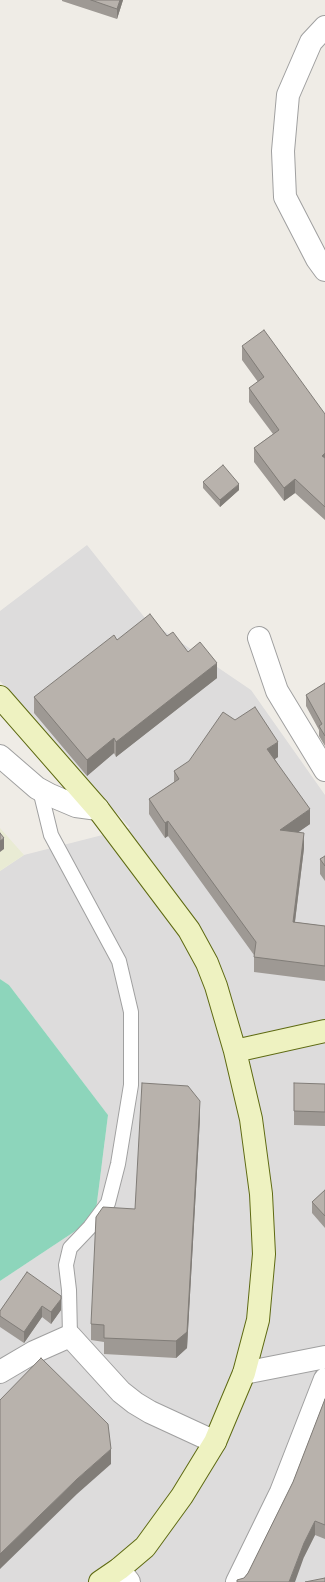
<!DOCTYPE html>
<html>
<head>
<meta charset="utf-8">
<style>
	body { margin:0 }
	canvas { display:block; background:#efece6 }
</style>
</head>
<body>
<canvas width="325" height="1582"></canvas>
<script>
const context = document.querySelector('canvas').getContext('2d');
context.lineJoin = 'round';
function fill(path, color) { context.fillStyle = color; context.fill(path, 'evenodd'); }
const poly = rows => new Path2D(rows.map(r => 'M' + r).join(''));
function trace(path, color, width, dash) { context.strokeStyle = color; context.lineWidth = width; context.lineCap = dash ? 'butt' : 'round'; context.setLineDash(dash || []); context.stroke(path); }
const residential = poly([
	[87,545,145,618,251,690,325,795,325,1582,0,1582,0,1281,95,1218,108,1115,9,985,0,979,0,871,24,855,130,828,0,681,0,611]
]);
const farmland = poly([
	[0,828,24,855,0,871]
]);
const pitch = poly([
	[0,979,9,985,108,1115,95,1218,0,1281]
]);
const lane = poly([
	[40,790,51,835,119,961,131,1012,131,1085,118,1164,108,1203,90,1227,70,1248,66,1265,69,1290,70,1336]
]);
const street = poly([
	[325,27,311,42,288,95,283,151,285,197,317,259,325,270],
	[259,638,277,691,325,770],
	[0,756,37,788,50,795,76,806,98,809],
	[0,1372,34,1352,70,1336,121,1392,135,1403,150,1412,215,1442],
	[244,1373,325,1357],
	[119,1569,129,1582],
	[237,1582,281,1492,325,1379]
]);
const secondary = poly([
	[0,697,98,809,189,930,207,963,216,986,235,1051,251,1119,261,1194,264,1254,258,1320,244,1373,215,1442,182,1496,145,1547,119,1569,100,1582],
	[235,1051,325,1031]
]);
const wall = poly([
	[62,0,123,0,117,19,62,1],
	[242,346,325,414,325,520,295,493,284,501,254,462,254,448,273,434,249,402,249,388,258,382,242,360],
	[203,482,239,490,220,507,203,488],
	[167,636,188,652,217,678,116,757,114,753,87,776,34,713,34,697,117,640],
	[325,683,325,746,319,736,319,730,306,706,306,695],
	[278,757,275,759,310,824,298,832,304,848,295,922,325,926,325,981,254,972,254,955,168,836,165,838,149,814,149,799,174,782,174,771],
	[325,856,325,881,320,874,320,859],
	[325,1084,325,1126,294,1125,294,1111],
	[200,1118,187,1348,176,1358,104,1354,104,1342,91,1340,91,1324,135,1209],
	[325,1190,325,1228,312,1213,312,1202],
	[27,1272,61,1310,51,1324,42,1317,24,1343,0,1327,0,1311],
	[325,1399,325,1539,315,1535,304,1557,244,1578,248,1573,293,1482]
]);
const shadedWall = poly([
	[120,0,123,0,117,19,117,9],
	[325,453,325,467,322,456],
	[295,479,295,493,284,501,284,488],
	[239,484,239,490,220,507,220,500],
	[217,663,217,678,116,757,116,742],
	[114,738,114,753,87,776,87,760],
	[278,742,278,757,267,764,267,749],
	[310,809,310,824,280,845,280,830],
	[168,821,168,836,165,838,165,823],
	[304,833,304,848,293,937,293,922],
	[4,838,4,849,0,852,0,841],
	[200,1101,200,1118,187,1348,176,1358,176,1341],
	[61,1299,61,1310,51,1324,51,1312],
	[42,1306,42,1317,24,1343,24,1332],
	[111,1449,111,1464,77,1494,0,1569,0,1554,77,1479],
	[315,1521,315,1535,304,1557,295,1582,289,1582,304,1543]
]);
const building = poly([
	[91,0,120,0,117,9,91,0],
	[264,330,325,414,325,453,322,456,325,458,325,507,295,479,284,488,254,448,279,430,249,388,264,377,242,346,264,330],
	[223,465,239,484,220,500,203,482,223,465],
	[150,614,167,636,173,632,188,652,200,642,217,663,116,742,114,738,87,760,34,697,114,635,117,640,150,614],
	[325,683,325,736,319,726,322,724,306,695,325,683],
	[255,707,278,742,267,749,310,809,280,830,304,833,293,922,325,926,325,966,254,957,256,942,168,821,165,823,149,799,179,779,174,771,189,761,223,712,235,720,255,707],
	[0,833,4,838,0,841,0,833],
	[325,856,325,866,320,859,325,856],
	[142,1083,188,1086,200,1101,187,1332,176,1341,104,1338,104,1325,91,1324,96,1217,103,1207,135,1209,142,1083],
	[294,1083,325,1084,325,1112,294,1111,294,1083],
	[325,1190,325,1216,312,1202,325,1190],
	[27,1272,61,1296,61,1299,51,1312,42,1306,24,1332,0,1316,0,1311,27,1272],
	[41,1358,108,1424,111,1449,77,1479,0,1554,0,1400,41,1358],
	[325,1399,325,1525,315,1521,304,1543,289,1582,237,1582,237,1580,244,1578,248,1573,293,1482,325,1399],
	[325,1578,325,1582,305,1582,325,1578]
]);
fill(residential, '#dddcdc');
fill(farmland, '#e9ebd4');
fill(pitch, '#8dd5bb');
trace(lane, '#a0a0a0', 16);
trace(street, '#a0a0a0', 24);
trace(secondary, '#5e6a12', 24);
trace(lane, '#fff', 14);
trace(street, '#fff', 22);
trace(secondary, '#eef2c1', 22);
fill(wall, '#9e9994');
fill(shadedWall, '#817d78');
fill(building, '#b8b2ac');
trace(building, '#817d78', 1);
</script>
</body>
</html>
